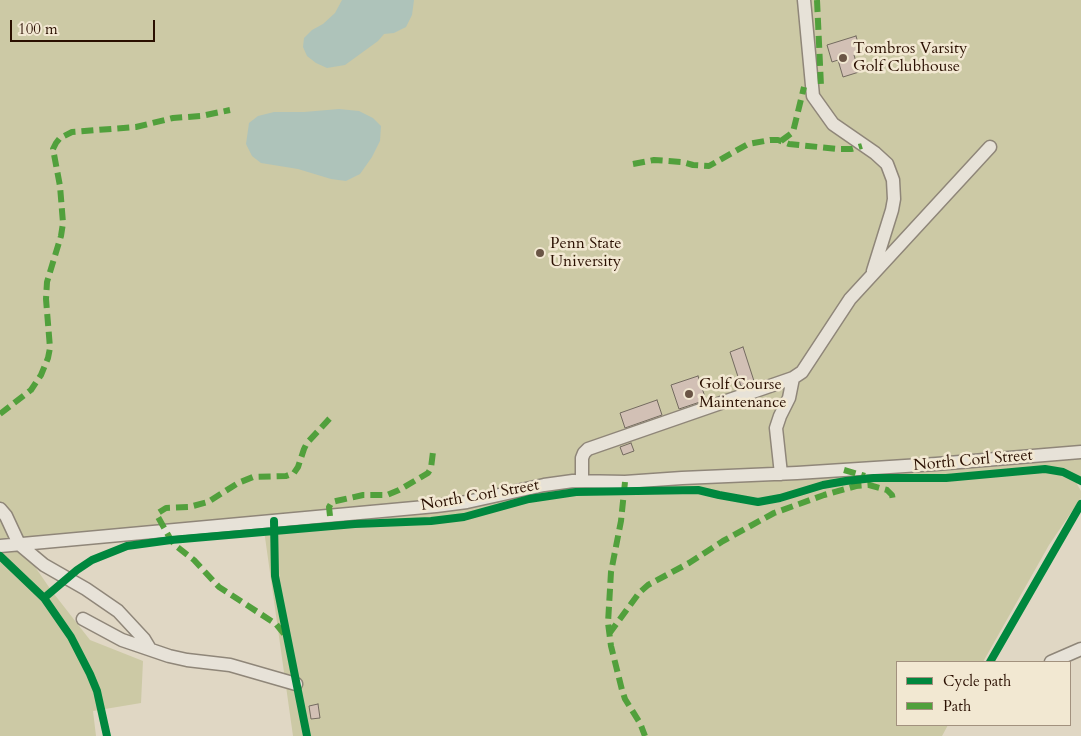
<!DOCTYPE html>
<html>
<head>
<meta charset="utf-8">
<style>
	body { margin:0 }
	#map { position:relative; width:1081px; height:736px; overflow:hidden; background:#e0d7c4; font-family:Cardo,serif }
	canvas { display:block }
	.legend { position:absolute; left:896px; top:661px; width:175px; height:65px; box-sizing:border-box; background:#f2e8d2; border:1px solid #a2917e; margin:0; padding:6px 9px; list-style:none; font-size:15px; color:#2a0f00 }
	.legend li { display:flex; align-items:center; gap:10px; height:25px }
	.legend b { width:25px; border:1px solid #a2917e }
	.scale { position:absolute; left:10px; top:20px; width:145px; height:22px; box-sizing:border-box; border:2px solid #2a0f00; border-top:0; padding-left:6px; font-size:15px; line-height:18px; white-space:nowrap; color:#2a0f00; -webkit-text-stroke:4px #f2e8d2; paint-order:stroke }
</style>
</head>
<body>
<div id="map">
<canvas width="1081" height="736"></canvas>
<ul class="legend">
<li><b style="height:6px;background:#00873e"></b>Cycle path</li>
<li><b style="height:6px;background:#51a03c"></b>Path</li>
</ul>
<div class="scale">100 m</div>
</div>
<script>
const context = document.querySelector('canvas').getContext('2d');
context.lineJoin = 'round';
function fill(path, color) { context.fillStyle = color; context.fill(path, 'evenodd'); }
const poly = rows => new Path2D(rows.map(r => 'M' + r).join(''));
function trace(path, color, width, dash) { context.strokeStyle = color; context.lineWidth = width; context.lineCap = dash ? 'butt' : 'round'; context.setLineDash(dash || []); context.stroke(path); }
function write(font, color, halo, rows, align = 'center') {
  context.font = font + ' Cardo,serif'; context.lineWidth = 5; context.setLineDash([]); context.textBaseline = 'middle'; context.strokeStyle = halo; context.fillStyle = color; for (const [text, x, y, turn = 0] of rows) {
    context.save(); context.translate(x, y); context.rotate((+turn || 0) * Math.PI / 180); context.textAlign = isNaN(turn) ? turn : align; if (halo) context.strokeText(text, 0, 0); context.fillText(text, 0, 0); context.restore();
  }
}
const green = poly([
	[0,0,1081,0,1081,476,1077,484,1081,491,1081,498,1049,545,983,662,897,662,897,725,948,725,942,736,293,736,263,523,20,545,51,590,90,640,143,661,141,703,93,711,96,736,0,736]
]);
const water = poly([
	[342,0,414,0,412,15,406,27,394,33,384,34,378,41,345,65,327,68,316,63,307,56,303,47,304,38,312,30,323,24,335,13],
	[339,109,359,111,373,118,381,126,380,141,372,157,360,174,346,181,331,179,298,169,261,163,252,156,246,144,249,123,258,116,274,112,304,112]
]);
const building = poly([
	[856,36,861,53,854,55,859,72,843,77,838,60,832,62,827,45,856,36],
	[743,347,754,381,741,386,730,352,743,347],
	[698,376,706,400,679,409,671,385,698,376],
	[657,400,662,415,625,428,620,413,657,400],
	[631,443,634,451,623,455,620,447,631,443],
	[318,704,320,718,311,719,309,706,318,704]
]);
const minor = poly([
	[804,0,813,96,833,124,875,153,887,164,893,180,894,199,892,210,873,271],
	[781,474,776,428,780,416,789,398,793,378],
	[582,481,582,458,584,453,588,449,793,378,802,372,850,299,990,147],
	[0,509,6,516,19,544,44,565,86,589,118,611,144,639,150,649],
	[0,546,436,506,467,502,544,485,573,481,625,482,682,478,797,473,936,464,1081,452],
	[83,619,122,640,169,656,187,660,230,665,296,684],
	[1051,662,1081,649]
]);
const quiet = poly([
	[817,0,821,86],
	[781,141,793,132,804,87],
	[633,164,654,160,682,162,693,165,709,166,748,144,770,140,778,140,789,144,838,149,852,149,862,146],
	[0,414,31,390,41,375,48,358,50,348,46,299,47,282,61,236,63,223,60,186,53,149,56,143,60,138,72,132,136,127,173,118,201,116,230,110],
	[844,470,865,476],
	[625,482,621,521,611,572,608,623,611,646,622,690,625,699,640,723,645,736],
	[330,516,329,507,332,502,336,501,363,495,387,495,399,490,423,476,428,473,431,468,433,452],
	[284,634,276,624,219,587,194,560,176,546,171,540,158,517,158,513,166,508,189,507,208,502,238,483,253,477,286,476,294,473,298,467,304,449,307,443,331,417],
	[609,634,639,593,648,585,689,563,723,541,774,513,824,495,856,486,869,485,887,490,892,495,893,500]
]);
const cycleway = poly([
	[274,521,275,576,307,736],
	[0,556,44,598,71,637,90,674,97,691,107,736],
	[44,598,77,570,92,560,127,546,171,540,355,524,431,521,464,517,529,499,576,492,698,490,719,495,758,502,780,498,823,485,846,481,874,478,946,478,1045,469,1063,472,1081,481],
	[990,662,1081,504]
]);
const markers = [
	[843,58,5,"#6a5545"],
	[540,253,5,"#6a5545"],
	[689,394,5,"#6a5545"]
];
const poiNames = [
	["Tombros Varsity",853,49],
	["Golf Clubhouse",853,67],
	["Penn State",550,244],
	["University",550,262],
	["Golf Course",699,385],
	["Maintenance",699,403]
];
const streetNames = [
	["North Corl Street",973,461,-5],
	["North Corl Street",480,496,-10]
];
fill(green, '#ccc9a5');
fill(water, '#aec3ba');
fill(building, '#d2c0b5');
trace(building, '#746b60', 1);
trace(minor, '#8f8679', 15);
trace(minor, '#e7e2d8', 12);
trace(quiet, '#51a03c', 6, [12, 6]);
trace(cycleway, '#00873e', 8);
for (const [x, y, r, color] of markers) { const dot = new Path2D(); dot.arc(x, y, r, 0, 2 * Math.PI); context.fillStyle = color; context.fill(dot); trace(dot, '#f2e8d2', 2); }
write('16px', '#2a0f00', '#f2e8d2', poiNames, 'left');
write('16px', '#2a0f00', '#f2e8d2', streetNames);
</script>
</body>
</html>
